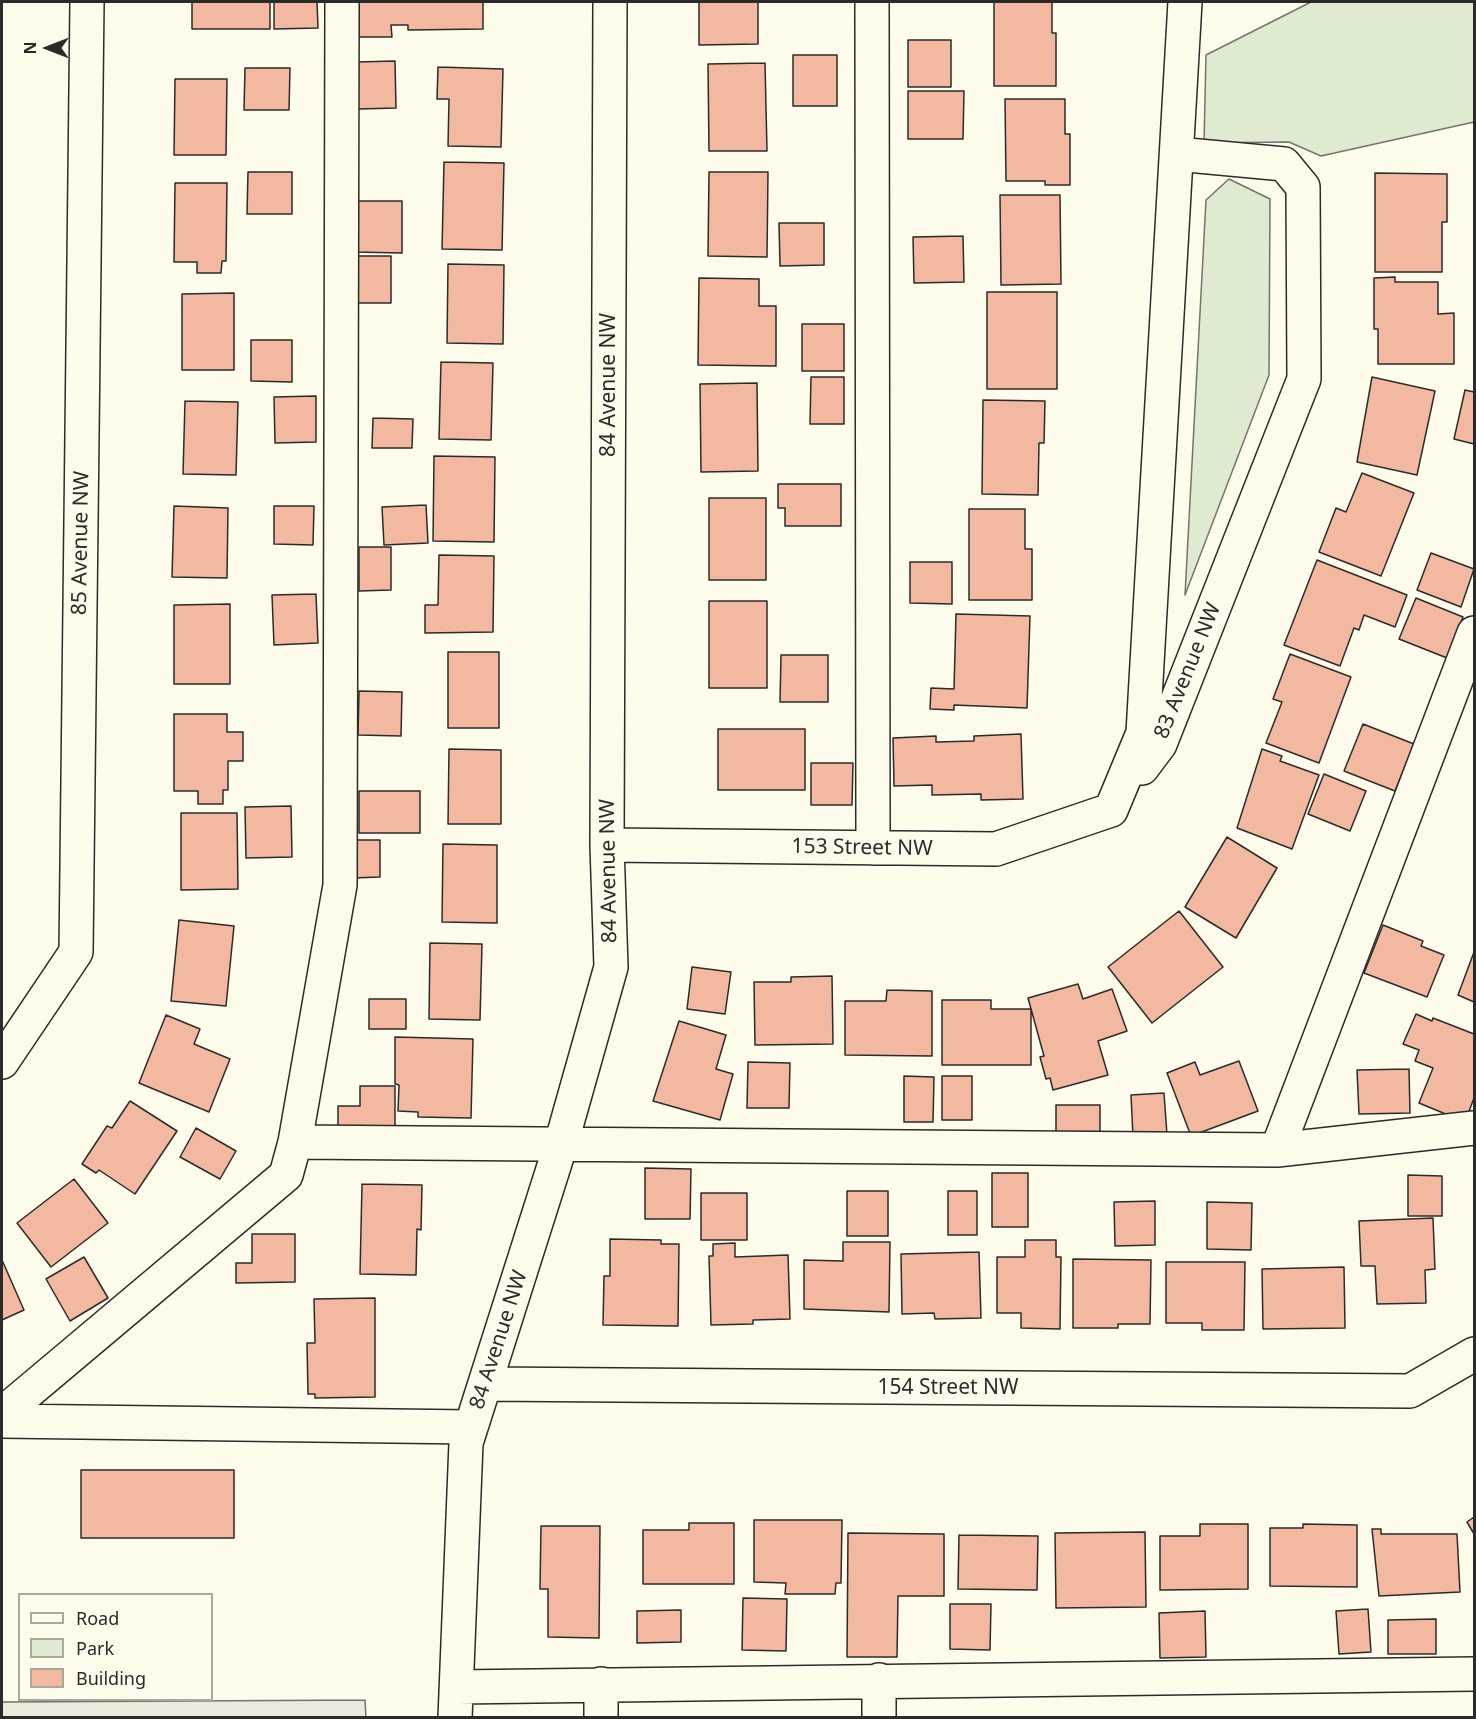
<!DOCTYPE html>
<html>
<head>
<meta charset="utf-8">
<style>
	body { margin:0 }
	#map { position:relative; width:1476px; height:1719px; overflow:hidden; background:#fdfbea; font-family:"Noto Sans",sans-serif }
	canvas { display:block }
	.frame { position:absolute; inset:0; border:3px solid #2b2b2b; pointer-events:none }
	.legend { position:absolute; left:18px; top:1593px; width:195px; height:108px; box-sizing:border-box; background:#fdfbea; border:2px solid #a9a89e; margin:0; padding:8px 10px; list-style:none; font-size:18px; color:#2b2b2b }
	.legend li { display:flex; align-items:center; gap:12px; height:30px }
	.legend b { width:30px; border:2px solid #a9a89e }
	.north { position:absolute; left:18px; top:18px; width:60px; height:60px; -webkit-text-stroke:4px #fdfbea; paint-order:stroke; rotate:270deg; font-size:16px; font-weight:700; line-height:24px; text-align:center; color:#2b2b2b }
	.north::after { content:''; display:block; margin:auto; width:21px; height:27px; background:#2b2b2b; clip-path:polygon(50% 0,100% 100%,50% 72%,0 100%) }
</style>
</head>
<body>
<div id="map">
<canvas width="1476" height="1719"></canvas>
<div class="frame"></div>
<ul class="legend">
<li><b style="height:8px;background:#fdfbea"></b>Road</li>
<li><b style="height:16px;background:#deebd1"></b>Park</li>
<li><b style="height:16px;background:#f2b8a0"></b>Building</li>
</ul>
<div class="north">N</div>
</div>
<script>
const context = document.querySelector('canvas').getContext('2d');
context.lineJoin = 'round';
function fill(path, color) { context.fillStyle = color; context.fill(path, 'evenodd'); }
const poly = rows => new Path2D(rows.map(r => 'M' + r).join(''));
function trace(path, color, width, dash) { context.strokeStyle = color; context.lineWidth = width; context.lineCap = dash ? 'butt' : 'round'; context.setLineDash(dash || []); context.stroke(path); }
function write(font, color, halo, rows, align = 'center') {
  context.font = font + ' "Noto Sans",sans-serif'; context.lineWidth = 4.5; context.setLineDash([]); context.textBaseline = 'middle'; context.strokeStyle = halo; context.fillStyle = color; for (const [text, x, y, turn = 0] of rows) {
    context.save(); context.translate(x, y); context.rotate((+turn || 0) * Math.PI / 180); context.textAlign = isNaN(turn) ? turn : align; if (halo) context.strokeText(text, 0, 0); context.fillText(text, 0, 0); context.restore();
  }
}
const green = poly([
	[1311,2,1474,2,1474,122,1321,156,1289,142,1204,143,1206,55,1311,2],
	[1229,179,1270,199,1269,375,1185,595,1206,200,1229,179]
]);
const parking = poly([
	[365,1700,366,1718,2,1717,2,1702,365,1700]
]);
const building = poly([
	[192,2,270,2,270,29,192,29,192,2],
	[274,2,317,2,318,28,274,29,274,2],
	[359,2,483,2,483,29,408,30,408,25,391,25,392,37,359,37,359,2],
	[699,2,758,2,758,44,699,45,699,2],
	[994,2,1052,2,1052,33,1056,33,1056,86,994,86,994,2],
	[908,40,951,40,951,87,908,87,908,40],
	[793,55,837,55,837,106,793,106,793,55],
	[395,61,396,108,358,109,356,62,395,61],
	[765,63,767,151,709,151,708,64,765,63],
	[438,67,503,69,501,147,448,146,449,99,437,99,438,67],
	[245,68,290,68,289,110,244,110,245,68],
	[175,79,227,79,226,155,174,155,175,79],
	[908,91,964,91,963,139,908,139,908,91],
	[1005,99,1065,99,1065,134,1070,134,1070,185,1045,185,1045,181,1006,181,1005,99],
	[444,162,504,163,502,250,442,249,444,162],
	[248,172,292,172,292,214,247,214,248,172],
	[709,172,768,172,767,257,708,256,709,172],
	[1375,173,1447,174,1447,222,1442,222,1442,272,1375,272,1375,173],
	[175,183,227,183,226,261,222,261,221,273,197,273,197,262,174,262,175,183],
	[1000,195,1060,195,1061,284,1001,285,1000,195],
	[355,201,402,201,402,253,354,252,355,201],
	[779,223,824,223,824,265,780,266,779,223],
	[963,236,964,282,914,283,913,237,963,236],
	[353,256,391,256,391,303,353,303,353,256],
	[448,264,504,265,503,344,447,343,448,264],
	[1395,277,1395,282,1438,282,1438,314,1454,313,1454,364,1378,364,1378,329,1374,329,1374,278,1395,277],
	[699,278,759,279,759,306,776,306,776,366,698,365,699,278],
	[987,292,1057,292,1057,389,987,389,987,292],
	[234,293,234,370,182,370,182,294,234,293],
	[802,324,844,324,844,371,802,371,802,324],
	[251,340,292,340,292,382,251,381,251,340],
	[441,362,493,363,491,440,439,439,441,362],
	[811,377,844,377,844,424,810,424,811,377],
	[1372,377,1435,391,1417,475,1357,462,1372,377],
	[757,383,758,471,701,472,700,384,757,383],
	[1465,390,1474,392,1474,444,1454,439,1465,390],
	[316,396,316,442,275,443,274,397,316,396],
	[983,400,1045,401,1044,443,1039,443,1038,495,982,494,983,400],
	[185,401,238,402,236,475,183,474,185,401],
	[373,418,413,419,412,448,372,448,373,418],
	[434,456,495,457,494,542,433,541,434,456],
	[1362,473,1414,493,1381,576,1319,552,1336,508,1346,512,1362,473],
	[778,484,841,484,841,526,785,526,785,508,778,508,778,484],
	[709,498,766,498,766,580,709,580,709,498],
	[426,505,428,543,384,545,382,507,426,505],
	[174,506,228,508,227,578,172,577,174,506],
	[274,506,314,506,313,545,274,544,274,506],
	[969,509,1025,509,1025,549,1032,549,1032,600,969,600,969,509],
	[359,547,391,547,391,590,359,591,359,547],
	[1431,553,1474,569,1461,607,1417,590,1431,553],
	[439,555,494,556,493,632,425,633,425,605,438,605,439,555],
	[1317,560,1407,595,1395,627,1364,615,1359,630,1354,628,1340,666,1284,645,1317,560],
	[910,562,952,562,952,604,910,603,910,562],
	[316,594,318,643,274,645,272,595,316,594],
	[1416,598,1463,617,1447,658,1399,639,1416,598],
	[709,601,767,601,767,688,709,688,709,601],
	[230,604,230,684,174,684,174,605,230,604],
	[956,614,1030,616,1027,708,954,705,954,710,930,709,931,688,954,689,956,614],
	[448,652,499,652,499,728,448,728,448,652],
	[1290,654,1351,677,1319,763,1266,743,1282,702,1273,699,1290,654],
	[781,655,828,655,828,702,780,702,781,655],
	[359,691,402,692,401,736,358,735,359,691],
	[174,714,227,714,227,732,243,732,243,761,228,761,228,790,223,790,223,804,198,804,198,791,174,791,174,714],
	[1363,724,1414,744,1395,791,1344,771,1363,724],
	[718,729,805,729,805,790,718,790,718,729],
	[1021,734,1023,799,981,800,981,794,932,795,932,785,894,786,893,738,936,736,936,742,974,741,974,736,1021,734],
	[449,749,501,750,501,824,448,824,449,749],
	[1262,749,1282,756,1280,761,1319,775,1292,849,1237,828,1262,749],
	[811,763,853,763,852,805,811,805,811,763],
	[1324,774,1366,791,1350,831,1308,814,1324,774],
	[359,791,420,791,420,833,359,833,359,791],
	[291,806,292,857,246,858,245,807,291,806],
	[181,813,237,813,238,889,181,890,181,813],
	[1227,837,1277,868,1236,938,1185,907,1227,837],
	[352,840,380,840,380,877,353,878,352,840],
	[443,844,497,845,497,923,442,922,443,844],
	[1179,911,1223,967,1152,1023,1108,967,1179,911],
	[179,920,234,926,226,1006,171,1001,179,920],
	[1383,925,1423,941,1421,946,1444,955,1427,997,1364,973,1383,925],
	[430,943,482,944,480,1020,429,1019,430,943],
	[1474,952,1474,1002,1458,995,1474,952],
	[692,967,731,972,725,1014,687,1009,692,967],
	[832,976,833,1044,755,1045,754,982,791,982,791,977,832,976],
	[1078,984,1083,999,1112,989,1127,1031,1098,1041,1108,1075,1053,1090,1050,1078,1046,1079,1040,1057,1044,1056,1028,998,1078,984],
	[887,990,932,991,932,1056,845,1055,845,1001,886,1001,887,990],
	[369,999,406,999,406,1029,369,1029,369,999],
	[942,1000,991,1000,991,1009,1031,1009,1031,1065,942,1065,942,1000],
	[1416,1014,1432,1021,1433,1018,1474,1034,1474,1098,1465,1122,1419,1103,1433,1068,1415,1061,1419,1050,1403,1044,1416,1014],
	[166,1015,200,1029,194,1044,230,1059,209,1112,139,1083,166,1015],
	[679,1021,726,1035,716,1069,733,1074,720,1120,653,1101,679,1021],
	[395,1037,473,1039,471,1118,418,1117,418,1112,398,1111,399,1085,395,1084,395,1037],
	[1239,1061,1258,1111,1191,1136,1167,1073,1195,1062,1200,1075,1239,1061],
	[748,1062,790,1063,789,1108,747,1108,748,1062],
	[1409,1069,1410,1113,1359,1114,1357,1070,1409,1069],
	[904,1076,934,1077,933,1122,904,1122,904,1076],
	[942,1076,972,1076,972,1120,942,1120,942,1076],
	[360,1086,395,1086,395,1133,338,1132,338,1106,360,1106,360,1086],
	[1164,1093,1167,1135,1133,1137,1131,1095,1164,1093],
	[130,1101,177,1131,135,1194,99,1170,96,1173,82,1164,107,1126,112,1128,130,1101],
	[1056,1105,1100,1105,1100,1134,1056,1134,1056,1105],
	[196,1128,236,1151,220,1179,180,1157,196,1128],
	[645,1168,691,1169,690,1219,645,1219,645,1168],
	[992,1173,1028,1173,1028,1227,992,1227,992,1173],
	[1408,1175,1442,1176,1442,1216,1408,1216,1408,1175],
	[74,1179,108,1223,51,1267,17,1223,74,1179],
	[362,1184,422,1185,421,1230,417,1229,416,1275,360,1274,362,1184],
	[847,1191,888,1191,888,1236,847,1236,847,1191],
	[948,1191,977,1191,977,1235,948,1235,948,1191],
	[701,1193,747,1193,747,1240,701,1240,701,1193],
	[1155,1201,1155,1245,1115,1246,1114,1202,1155,1201],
	[1207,1202,1252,1203,1251,1250,1207,1249,1207,1202],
	[1433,1218,1435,1269,1425,1270,1426,1303,1377,1304,1375,1266,1361,1266,1359,1221,1433,1218],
	[252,1234,295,1234,295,1282,236,1283,236,1263,252,1263,252,1234],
	[610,1239,661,1240,661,1244,679,1244,678,1326,603,1325,604,1276,610,1276,610,1239],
	[1025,1240,1056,1240,1056,1257,1061,1257,1060,1329,1021,1328,1021,1313,997,1313,997,1257,1025,1257,1025,1240],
	[843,1242,890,1242,889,1312,804,1309,804,1260,843,1261,843,1242],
	[735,1243,735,1257,788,1255,790,1319,753,1320,753,1324,711,1325,709,1256,713,1256,713,1244,735,1243],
	[979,1252,981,1318,935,1319,934,1313,902,1314,901,1254,979,1252],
	[84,1257,108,1298,70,1321,46,1279,84,1257],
	[1073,1259,1151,1260,1150,1324,1118,1324,1118,1328,1073,1328,1073,1259],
	[2,1260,24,1310,2,1320,2,1260],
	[1166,1262,1245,1262,1244,1330,1202,1330,1202,1323,1166,1323,1166,1262],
	[1344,1267,1345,1328,1263,1329,1262,1269,1344,1267],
	[375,1298,375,1397,315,1398,315,1394,308,1394,307,1343,315,1343,314,1299,375,1298],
	[81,1470,234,1470,234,1538,81,1538,81,1470],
	[1474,1517,1474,1534,1467,1522,1474,1517],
	[754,1520,842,1520,841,1583,836,1583,835,1594,785,1594,786,1583,754,1582,754,1520],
	[689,1523,734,1523,734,1584,643,1584,643,1530,689,1530,689,1523],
	[1200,1524,1248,1524,1248,1589,1160,1590,1160,1536,1200,1536,1200,1524],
	[1303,1524,1357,1525,1357,1587,1270,1586,1270,1528,1303,1528,1303,1524],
	[541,1526,600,1526,599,1638,548,1637,548,1589,540,1589,541,1526],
	[1372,1529,1381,1529,1381,1534,1457,1534,1460,1592,1379,1596,1372,1529],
	[1145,1532,1146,1607,1056,1608,1055,1533,1145,1532],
	[848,1533,944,1534,944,1596,898,1596,897,1657,847,1657,848,1533],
	[959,1535,1038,1536,1037,1590,958,1589,959,1535],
	[743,1598,787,1599,786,1651,742,1650,743,1598],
	[950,1604,991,1604,990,1650,950,1649,950,1604],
	[1368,1609,1371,1652,1339,1654,1336,1611,1368,1609],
	[681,1610,681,1642,637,1643,637,1611,681,1610],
	[1205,1611,1206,1657,1160,1658,1159,1613,1205,1611],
	[1436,1619,1436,1654,1388,1654,1388,1620,1436,1619]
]);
const minor = poly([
	[872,2,873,848],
	[1474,633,1277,1150,1474,1128],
	[1142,768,1160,744,1304,379,1303,187,1284,164,1177,154],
	[1111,810,1143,733,1185,2],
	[607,845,996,849,1111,810],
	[2,1062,76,952,87,2],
	[295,1142,340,885,342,2],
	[486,1384,1410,1391,1474,1354],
	[2,1414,286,1175,295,1142,1277,1150],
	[2,1421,471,1427],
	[879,1680,879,1718],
	[457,1687,1474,1674],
	[455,1718,466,1443,561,1144,611,967,607,845,610,2],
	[601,1718,601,1684]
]);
const streetNames = [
	["84 Avenue NW",609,385,-90],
	["85 Avenue NW",81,543,-89],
	["83 Avenue NW",1188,671,-68],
	["153 Street NW",862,848,1],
	["84 Avenue NW",609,871,-91],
	["84 Avenue NW",499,1340,-72],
	["154 Street NW",948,1388]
];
fill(green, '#deebd1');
trace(green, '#74746e', 1.5);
fill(parking, '#eceadb');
trace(parking, '#74746e', 1.5);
fill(building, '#f2b8a0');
trace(building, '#2b2b2b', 1.5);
trace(minor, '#2b2b2b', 36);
trace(minor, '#fdfbea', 33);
write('21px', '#2b2b2b', '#fdfbea', streetNames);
</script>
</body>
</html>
